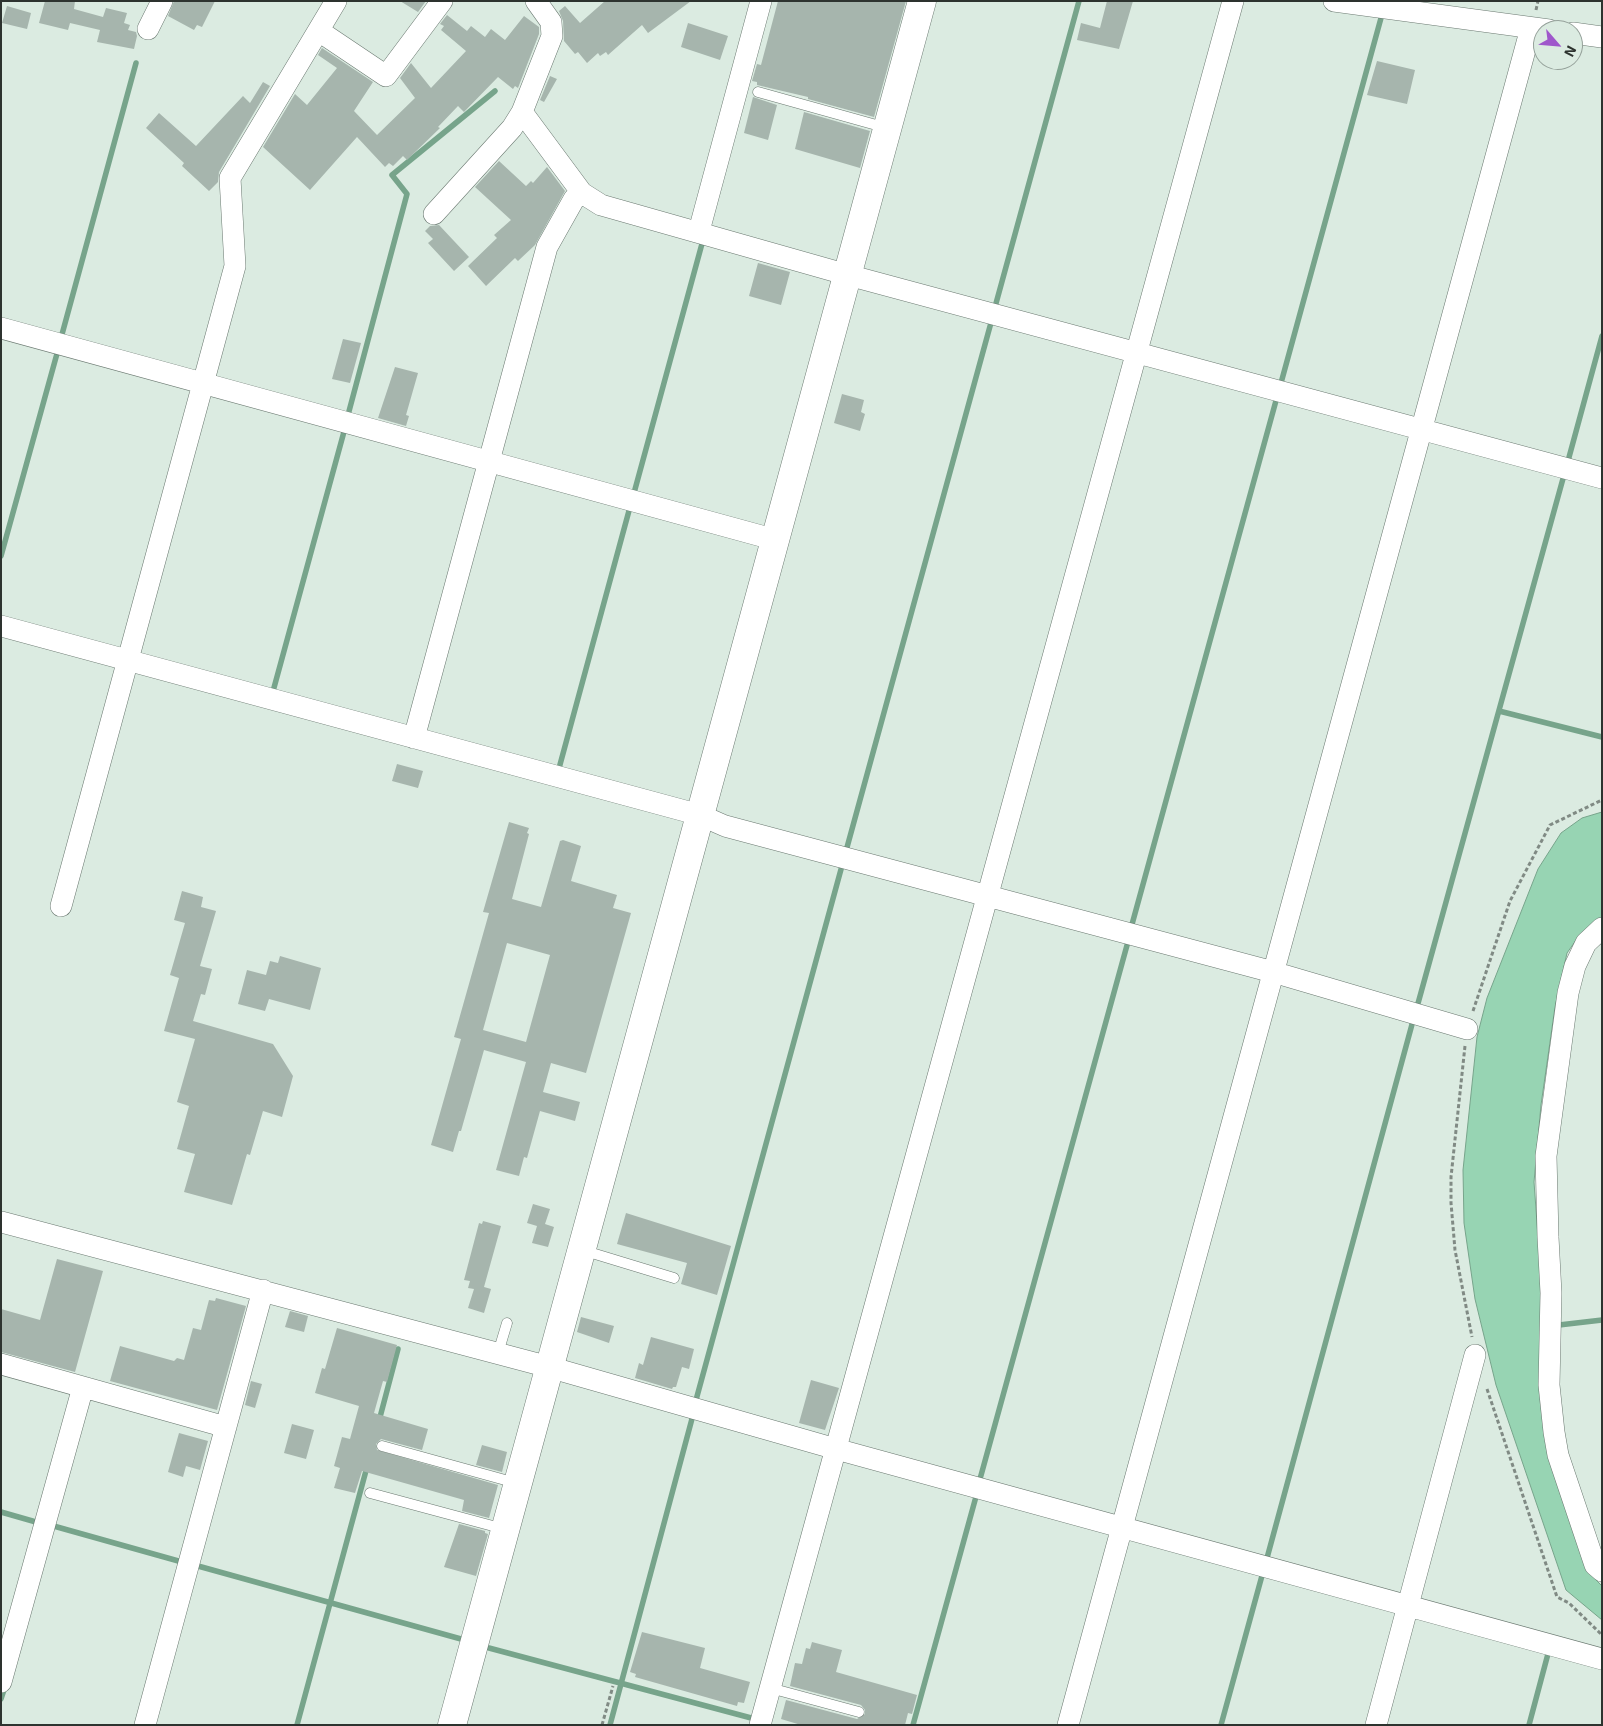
<!DOCTYPE html>
<html>
<head>
<meta charset="utf-8">
<style>
	body { margin:0 }
	#map { position:relative; width:1603px; height:1726px; overflow:hidden; background:#dbebe1; font-family:"Exo 2",sans-serif }
	canvas { display:block }
	.frame { position:absolute; inset:0; border:2px solid #2d332f; pointer-events:none }
	.north { position:absolute; left:1533px; top:20px; width:50px; height:50px; box-sizing:border-box; background:#dbebe1; border:1px solid #95a19a; border-radius:50%; rotate:117deg; font-size:14px; font-weight:700; line-height:20px; text-align:center; color:#2d332f }
	.north::after { content:''; display:block; margin:auto; width:18px; height:22px; background:#9f57cb; clip-path:polygon(50% 0,100% 100%,50% 72%,0 100%) }
</style>
</head>
<body>
<div id="map">
<canvas width="1603" height="1726"></canvas>
<div class="frame"></div>
<div class="north">N</div>
</div>
<script>
const context = document.querySelector('canvas').getContext('2d');
context.lineJoin = 'round';
function fill(path, color) { context.fillStyle = color; context.fill(path, 'evenodd'); }
const poly = rows => new Path2D(rows.map(r => 'M' + r).join(''));
function trace(path, color, width, dash) { context.strokeStyle = color; context.lineWidth = width; context.lineCap = dash ? 'butt' : 'round'; context.setLineDash(dash || []); context.stroke(path); }
const water = poly([
	[1602,812,1602,917,1579,936,1567,953,1555,1007,1541,1105,1534,1182,1543,1305,1587,1571,1602,1586,1602,1620,1566,1590,1496,1385,1475,1299,1464,1223,1463,1170,1477,1037,1487,998,1538,869,1561,833,1582,818,1602,812]
]);
const stream = poly([
	[995,307,1079,1],
	[61,338,136,63],
	[1281,383,1381,18],
	[348,415,407,194,392,175,495,91],
	[1568,461,1602,336],
	[634,493,703,240],
	[1,556,58,350],
	[272,695,345,428],
	[1499,711,1602,737],
	[558,772,630,507],
	[846,851,992,319],
	[1131,928,1277,397],
	[1417,1007,1564,475],
	[1559,1325,1602,1320],
	[696,1400,843,862],
	[379,1421,398,1349],
	[980,1479,1129,938],
	[1,1512,36,1522],
	[50,1525,182,1562],
	[1267,1558,1414,1017],
	[198,1566,461,1639],
	[489,1648,755,1719],
	[1,1699,5,1687],
	[297,1725,367,1467],
	[610,1725,693,1415],
	[913,1725,977,1493],
	[1221,1725,1263,1572],
	[1529,1725,1549,1650]
]);
const building = poly([
	[45,1,75,1,74,9,103,17,106,8,127,13,124,23,130,25,128,30,136,32,137,36,134,49,97,42,100,30,70,23,68,30,39,23],
	[174,1,215,1,202,27,197,25,194,30,168,16],
	[400,1,426,1,418,12],
	[605,1,691,1,648,33,642,25,608,55,606,52,600,56,598,53,587,63,578,52,575,54,564,41,563,21,559,11,565,6,580,23],
	[778,1,906,1,874,117,808,99,808,97,757,85,757,82,752,81,757,64,761,65],
	[1107,1,1133,1,1119,49,1077,40,1081,23,1100,28],
	[7,6,31,13,27,29,2,23],
	[447,15,467,31,471,26,485,37,491,29,505,40,524,16,539,27,539,34,518,88,515,86,513,89,498,77,464,112,458,106,438,127,440,128,407,160,403,156,393,166,389,163,385,167,357,137,310,190,263,147,295,94,307,105,337,68,318,55,322,48,373,82,354,111,377,135,415,98,400,78,411,63,431,88,466,51,441,30,444,26,440,24],
	[688,23,728,36,720,60,681,47],
	[1377,61,1415,70,1407,104,1367,95],
	[550,76,557,79,544,102,540,100],
	[263,82,270,86,219,172,218,182,209,191,182,166,184,163,146,128,159,113,196,146,243,96,250,103],
	[753,97,777,105,768,140,744,133],
	[804,112,870,131,860,168,795,149],
	[499,161,526,186,531,181,533,183,547,167,565,191,535,245,518,261,515,258,486,286,468,266,497,238,494,235,511,220,475,187],
	[439,225,469,257,454,271,428,243,433,239,425,231,430,226],
	[758,263,790,272,781,305,749,296],
	[343,339,361,343,350,383,332,379],
	[395,367,418,373,406,415,409,416,406,426,378,418],
	[842,394,864,400,861,412,865,414,860,431,834,423],
	[397,764,423,771,418,788,392,781],
	[509,822,529,828,527,833,529,834,512,899,541,907,560,841,563,840,581,846,571,881,617,895,613,908,631,913,586,1073,551,1063,543,1092,580,1102,575,1121,540,1111,527,1158,524,1157,519,1176,496,1170,526,1062,484,1050,461,1131,459,1131,453,1152,431,1145,461,1039,454,1037,489,913,483,912],
	[507,943,550,955,526,1042,483,1030],
	[182,891,203,897,201,907,216,911,200,966,212,969,205,995,201,994,193,1021,273,1044,293,1076,282,1117,263,1111,250,1155,247,1154,232,1205,184,1192,195,1154,177,1149,189,1106,177,1102,195,1039,164,1031,179,978,170,975,185,923,174,920],
	[280,956,321,968,310,1010,269,999,265,1011,238,1004,247,970,266,975,270,961,278,963],
	[533,1204,550,1209,545,1224,554,1227,548,1247,532,1243,537,1226,527,1223],
	[626,1213,731,1246,717,1295,681,1284,687,1263,617,1244],
	[483,1221,501,1226,484,1287,491,1289,484,1313,468,1308,474,1289,468,1288,470,1281,464,1280,479,1223,482,1224],
	[57,1259,103,1271,75,1372,1,1352,1,1309,40,1320],
	[216,1298,246,1306,217,1410,110,1381,120,1346,174,1361,177,1358,184,1360,193,1328,201,1330,209,1300,215,1301],
	[290,1311,308,1316,304,1332,285,1327],
	[581,1317,614,1326,609,1343,577,1332],
	[337,1328,397,1345,387,1382,383,1381,374,1413,428,1429,422,1450,381,1439,376,1444,377,1450,498,1485,489,1518,462,1511,464,1500,362,1471,355,1493,334,1488,340,1468,334,1466,342,1437,350,1439,359,1406,315,1393,322,1368,325,1369],
	[651,1337,694,1349,689,1369,682,1367,676,1387,673,1387,672,1389,635,1378,639,1363,643,1365],
	[811,1380,839,1388,825,1430,799,1423],
	[251,1381,262,1384,255,1408,245,1405],
	[292,1424,314,1430,306,1459,284,1453],
	[179,1433,208,1441,200,1470,186,1466,183,1477,168,1472],
	[482,1445,507,1452,502,1472,476,1465],
	[459,1524,485,1531,485,1533,488,1534,476,1576,444,1567],
	[642,1632,705,1648,700,1668,750,1682,744,1703,738,1702,737,1706,635,1677,636,1674,630,1672],
	[812,1642,842,1650,836,1672,917,1695,912,1714,908,1713,905,1725,801,1725,781,1719,786,1700,857,1719,865,1714,865,1710,861,1705,790,1686,795,1663,802,1664,806,1648,810,1649]
]);
const path = poly([
	[1536,10,1538,1],
	[1473,1011,1510,901,1550,825,1602,800],
	[1465,1046,1451,1177,1451,1203,1455,1250,1472,1337],
	[1487,1389,1557,1597,1569,1603,1602,1635],
	[602,1725,613,1686]
]);
const lane = poly([
	[758,92,887,128],
	[582,1250,674,1278],
	[498,1353,507,1323],
	[382,1446,516,1483],
	[370,1493,504,1529],
	[770,1688,859,1712]
]);
const street = poly([
	[536,1,551,22,552,36,522,112,582,193],
	[1334,1,1549,30],
	[148,29,162,1],
	[319,31,386,76,442,1],
	[1573,33,1602,37],
	[434,214,512,128,522,112],
	[699,231,761,1],
	[1,328,776,540],
	[1,626,700,815,725,826,1273,972,1467,1029],
	[414,738,547,247,574,199,582,193,601,205,848,275,1602,478],
	[61,906,235,266,230,178,336,1],
	[1602,928,1586,943,1575,966,1568,993,1546,1156,1548,1237,1551,1293,1549,1385,1554,1432,1558,1455,1595,1565,1602,1571],
	[1,1222,549,1367,836,1449,1602,1659],
	[1,1364,226,1427],
	[1,1682,83,1387],
	[145,1725,263,1290],
	[760,1725,1233,1],
	[1068,1725,1531,28],
	[1376,1725,1475,1355]
]);
const secondary = poly([
	[452,1725,922,1]
]);
fill(water, '#97d4b3');
trace(water, '#77a48b', 1);
trace(stream, '#77a48b', 5.5);
fill(building, '#a6b5ad');
trace(lane, '#6b7971', 11);
trace(street, '#6b7971', 22);
trace(secondary, '#6b7971', 29);
trace(path, '#808a84', 3, [4, 2.5]);
trace(lane, '#fff', 10);
trace(street, '#fff', 21);
trace(secondary, '#fff', 28);
</script>
</body>
</html>
